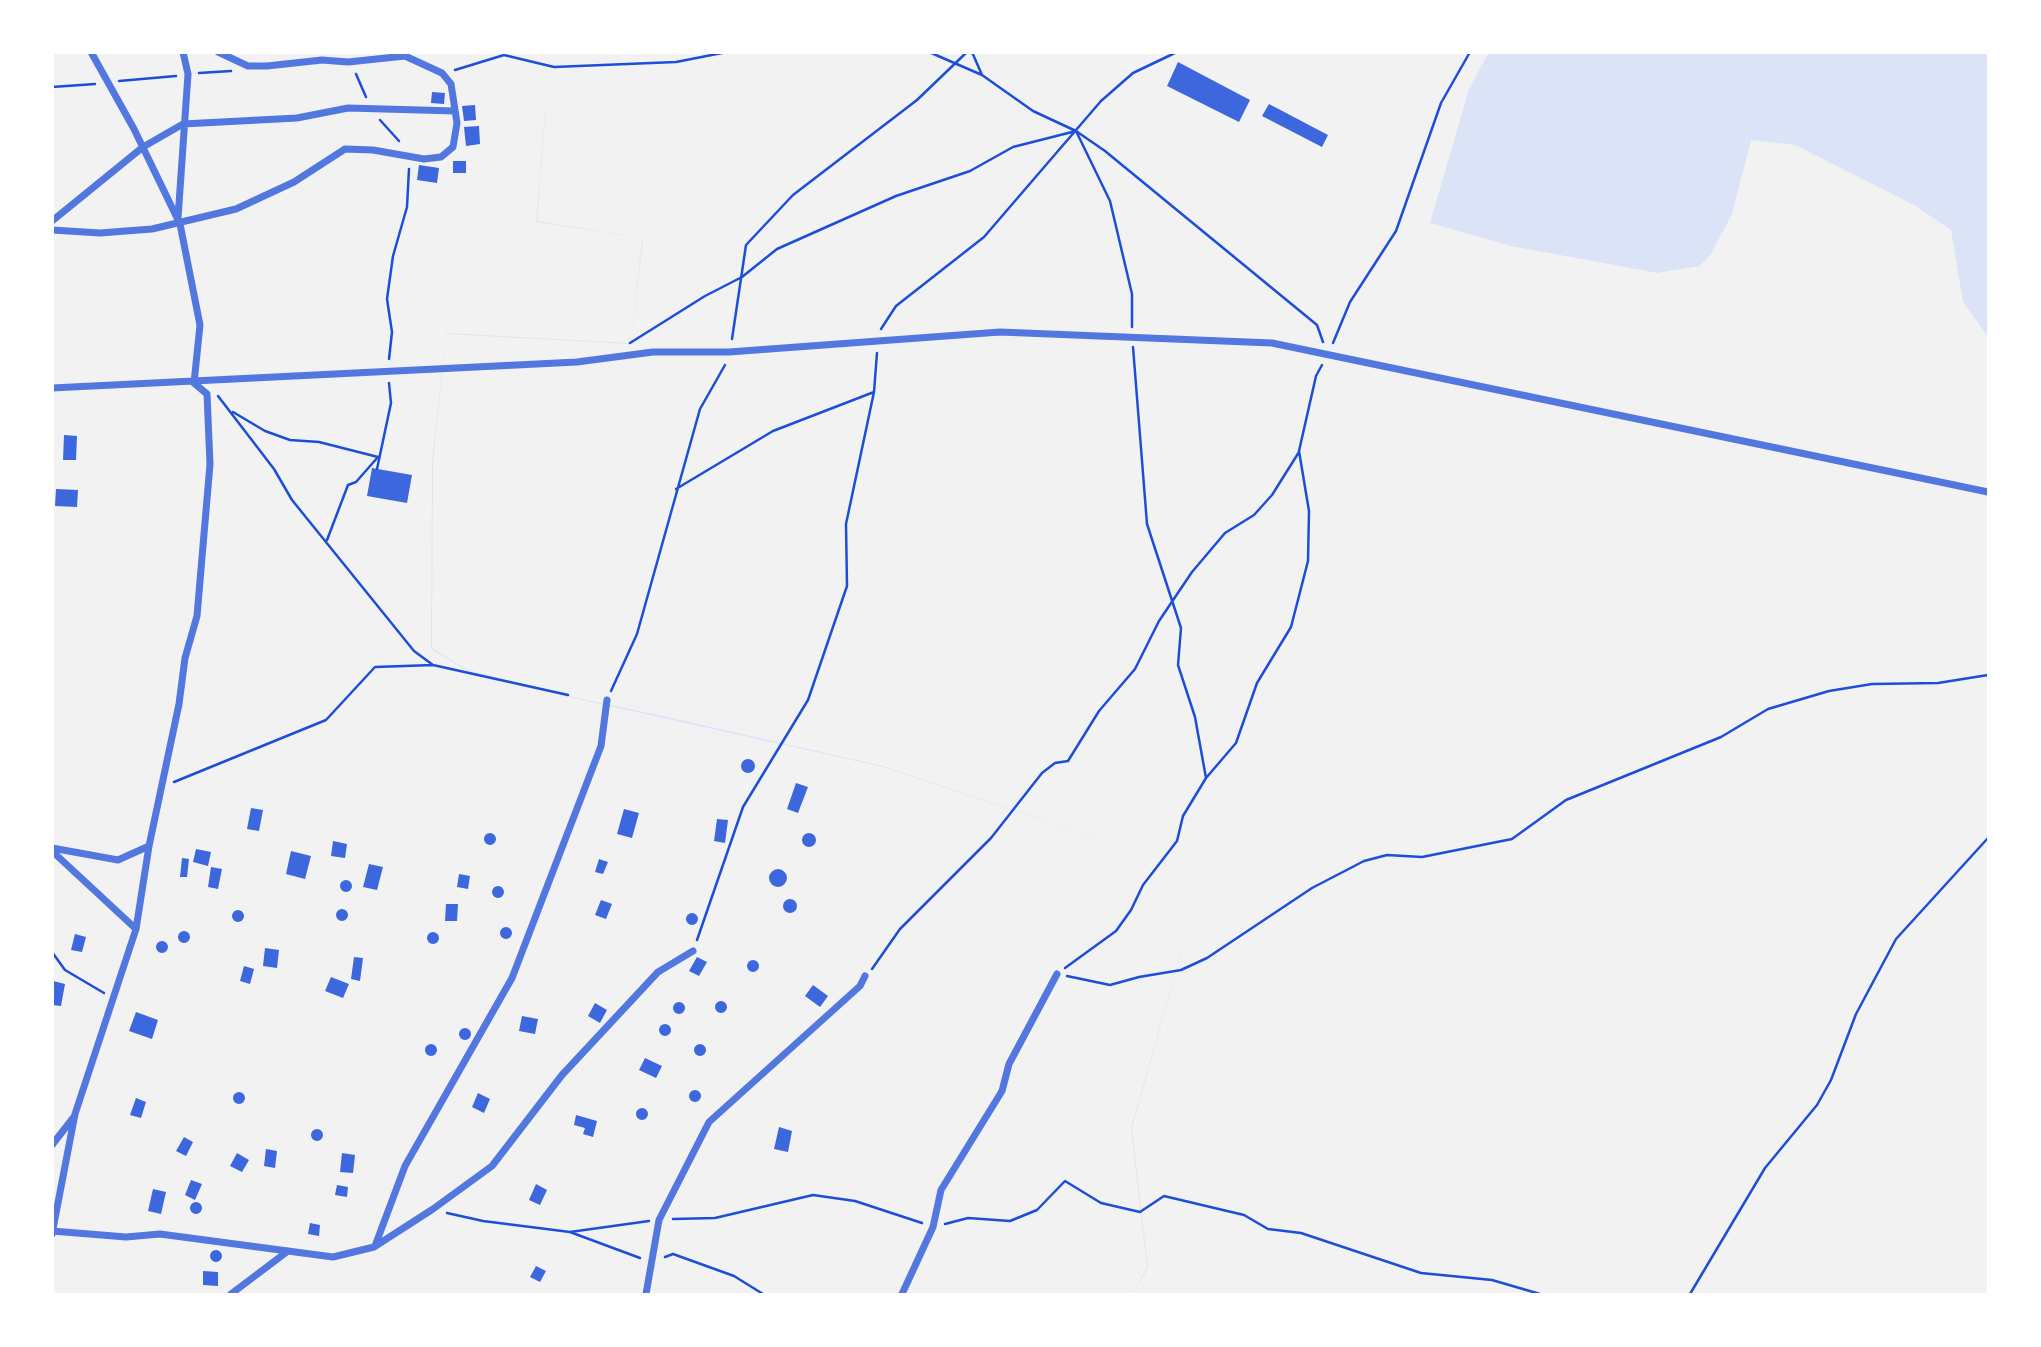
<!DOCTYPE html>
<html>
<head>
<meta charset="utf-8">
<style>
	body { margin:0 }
	#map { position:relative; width:2041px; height:1347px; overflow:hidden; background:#f2f2f2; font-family:"Asap Condensed",sans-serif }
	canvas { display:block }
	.frame { position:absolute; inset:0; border:54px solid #fff; pointer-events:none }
</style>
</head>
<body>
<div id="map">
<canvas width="2041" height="1347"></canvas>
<div class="frame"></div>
</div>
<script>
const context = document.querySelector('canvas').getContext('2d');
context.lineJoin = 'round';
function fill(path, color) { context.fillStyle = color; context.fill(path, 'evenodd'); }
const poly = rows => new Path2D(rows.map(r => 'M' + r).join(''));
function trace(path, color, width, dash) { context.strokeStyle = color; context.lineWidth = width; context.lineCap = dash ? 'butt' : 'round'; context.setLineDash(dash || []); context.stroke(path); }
const green = poly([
	[1489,52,1988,53,1988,337,1963,302,1951,230,1914,205,1795,145,1751,140,1732,214,1711,254,1700,266,1657,273,1511,246,1430,223,1469,89],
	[550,53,537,221,643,238,631,344,446,334,433,462,432,648,468,670,569,696,667,717,883,766,1203,875,1132,1128,1148,1268,1133,1294,1147,1267,1131,1128,1203,875,883,767,569,697,468,671,431,649,432,462,446,333,631,343,642,238,536,222]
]);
const building = poly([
	[1178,62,1250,100,1239,122,1167,86],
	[432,92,445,93,444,104,431,103],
	[1269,104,1328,135,1322,147,1262,116],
	[475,105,476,120,464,121,462,106],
	[479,126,480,144,466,146,464,127],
	[453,161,466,161,466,173,453,173],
	[419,165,439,168,437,183,417,180],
	[64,435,77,436,76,460,63,460],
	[372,468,412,475,407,503,367,496],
	[56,489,78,490,77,507,55,506],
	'741 766a7 7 0 1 1 14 0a7 7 0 1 1-14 0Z',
	[796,783,808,787,798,813,787,809],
	[251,808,263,810,259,831,247,829],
	[624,809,639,813,632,838,617,834],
	[717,819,728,820,725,843,714,841],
	'484 839a6 6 0 1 1 12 0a6 6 0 1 1-12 0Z',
	'802 840a7 7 0 1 1 14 0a7 7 0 1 1-14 0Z',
	[333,841,347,844,345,858,331,856],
	[196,849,211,852,208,866,193,862],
	[291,851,311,856,305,879,286,874],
	[182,858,189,859,187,877,180,877],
	[599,859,608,862,603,874,595,872],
	[369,864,383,867,377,890,363,887],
	[211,867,222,869,218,889,208,887],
	'769 878a9 9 0 1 1 18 0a9 9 0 1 1-18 0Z',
	[459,874,470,876,468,889,457,887],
	'340 886a6 6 0 1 1 12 0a6 6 0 1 1-12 0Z',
	'492 892a6 6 0 1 1 12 0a6 6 0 1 1-12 0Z',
	'783 906a7 7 0 1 1 14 0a7 7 0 1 1-14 0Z',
	[601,900,612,904,606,919,595,915],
	[446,904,458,904,457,921,445,921],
	'336 915a6 6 0 1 1 12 0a6 6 0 1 1-12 0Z',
	'232 916a6 6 0 1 1 12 0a6 6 0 1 1-12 0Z',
	'686 919a6 6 0 1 1 12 0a6 6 0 1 1-12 0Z',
	'500 933a6 6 0 1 1 12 0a6 6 0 1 1-12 0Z',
	'178 937a6 6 0 1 1 12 0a6 6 0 1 1-12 0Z',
	'427 938a6 6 0 1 1 12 0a6 6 0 1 1-12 0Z',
	[75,934,86,937,82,952,71,950],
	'156 947a6 6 0 1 1 12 0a6 6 0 1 1-12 0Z',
	[265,948,279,950,277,968,263,966],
	[354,957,363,958,360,981,351,979],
	[697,957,707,962,699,976,689,971],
	'747 966a6 6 0 1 1 12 0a6 6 0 1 1-12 0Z',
	[244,966,254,969,250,984,240,981],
	[331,977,349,984,343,998,325,991],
	[53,981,65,984,61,1006,52,1005],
	[813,985,828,996,820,1007,805,996],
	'715 1007a6 6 0 1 1 12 0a6 6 0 1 1-12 0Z',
	'673 1008a6 6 0 1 1 12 0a6 6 0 1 1-12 0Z',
	[595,1003,607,1010,600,1023,588,1016],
	[136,1012,158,1020,152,1039,129,1031],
	[522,1016,538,1019,535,1034,519,1031],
	'659 1030a6 6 0 1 1 12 0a6 6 0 1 1-12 0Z',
	'459 1034a6 6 0 1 1 12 0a6 6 0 1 1-12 0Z',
	'694 1050a6 6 0 1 1 12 0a6 6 0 1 1-12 0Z',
	'425 1050a6 6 0 1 1 12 0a6 6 0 1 1-12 0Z',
	[645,1058,662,1066,656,1078,639,1070],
	'689 1096a6 6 0 1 1 12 0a6 6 0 1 1-12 0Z',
	'233 1098a6 6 0 1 1 12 0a6 6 0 1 1-12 0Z',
	[478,1093,490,1099,484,1113,472,1107],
	[136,1098,146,1102,141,1118,130,1115],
	'636 1114a6 6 0 1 1 12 0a6 6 0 1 1-12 0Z',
	[576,1115,597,1121,593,1137,583,1134,585,1128,574,1125],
	[779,1127,792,1131,788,1152,774,1149],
	'311 1135a6 6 0 1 1 12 0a6 6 0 1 1-12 0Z',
	[184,1137,193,1142,186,1156,176,1151],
	[266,1149,277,1151,275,1168,264,1166],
	[237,1153,249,1160,242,1172,230,1166],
	[342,1153,355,1155,353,1173,340,1172],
	[191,1180,202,1184,195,1200,185,1195],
	[536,1184,547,1190,540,1205,529,1200],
	[337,1185,348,1187,347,1197,335,1195],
	[153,1189,166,1192,161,1214,148,1211],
	'190 1208a6 6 0 1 1 12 0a6 6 0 1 1-12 0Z',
	[310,1223,320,1225,319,1236,308,1234],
	'210 1256a6 6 0 1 1 12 0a6 6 0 1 1-12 0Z',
	[536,1266,546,1271,540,1282,530,1277],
	[203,1271,218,1272,218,1286,203,1285]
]);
const path = poly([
	[929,52,982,75,1033,111,1076,131,1105,151,1317,325,1323,342],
	[972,52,982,75],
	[455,70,504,55,554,67,676,62,727,52],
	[199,73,231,71],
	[356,74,366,97],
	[119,81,176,76],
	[52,87,95,84],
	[380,120,399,141],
	[1076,131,1110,201,1132,294,1132,327],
	[881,329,896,306,984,237,1101,101,1133,73,1177,52],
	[732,339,746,245,793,195,917,100,967,52],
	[630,343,705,296,742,277,777,249,896,196,970,171,1013,147,1076,131],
	[1333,343,1350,302,1396,231,1441,103,1470,52],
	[1133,347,1147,524,1181,628,1178,665,1195,717,1206,778],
	[389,359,392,332,387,299,393,256,407,207,409,169],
	[218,396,274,469,292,500,414,651,433,665,568,695],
	[233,412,265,431,290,440,319,442,378,457],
	[377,469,391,403,389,383],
	[676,489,773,431,874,392],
	[327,540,348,485,356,482,378,457],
	[611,691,637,634,700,409,725,365],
	[174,782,326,720,375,667,433,665],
	[697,940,743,807,808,700,847,586,846,524,874,392,877,353],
	[52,952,65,970,104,993],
	[1065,968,1116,931,1131,910,1143,885,1177,841,1183,816,1206,778,1236,743,1257,683,1291,627,1308,561,1309,511,1299,451,1316,376,1322,365],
	[872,969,900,929,991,838,1042,773,1055,763,1068,761,1099,711,1135,669,1159,621,1192,572,1225,533,1254,515,1272,495,1299,452],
	[1067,976,1110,985,1139,977,1181,970,1207,958,1312,888,1364,861,1387,855,1422,857,1512,839,1566,800,1721,737,1768,709,1829,691,1872,684,1938,683,1988,675],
	[447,1213,483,1221,570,1232,640,1258],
	[673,1219,715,1218,813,1195,855,1201,922,1223],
	[945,1224,968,1218,1010,1221,1037,1210,1065,1181,1101,1203,1140,1212,1164,1196,1244,1215,1268,1229,1301,1233,1421,1273,1492,1280,1540,1294],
	[570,1232,649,1221],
	[665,1257,673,1254,734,1276,763,1294],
	[1690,1294,1765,1168,1817,1105,1831,1080,1856,1014,1896,939,1988,838]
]);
const minor = poly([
	[178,218,188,74,183,52],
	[52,221,143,147,183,124,297,118,348,108,455,111],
	[52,230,100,233,152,229,236,209,294,182,345,149,373,150,424,159,441,157,453,147,457,123,451,84,442,73,405,56,348,62,322,60,267,66,248,66,218,52],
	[52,388,577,362,653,352,729,352,1000,332,1272,343,1988,492],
	[52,848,118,860,149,846],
	[52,851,136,929],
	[52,1145,73,1118],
	[52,1231,126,1237,160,1234,333,1257,374,1247,433,1209,492,1166,562,1075,658,972,693,951],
	[52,1234,75,1114,136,929,149,846,179,704,185,658,197,616,210,464,207,394,194,383,200,325,180,224,134,129,91,52],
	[375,1246,405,1166,512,978,601,746,607,700],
	[231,1294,288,1251],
	[646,1294,659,1220,709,1122,860,986,865,976],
	[902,1294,933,1227,941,1190,1002,1091,1009,1064,1057,974]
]);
fill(green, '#dbe4f7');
fill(building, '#3d67dc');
trace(path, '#1d4ed8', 2.5);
trace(minor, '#5277de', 7);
</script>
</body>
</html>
